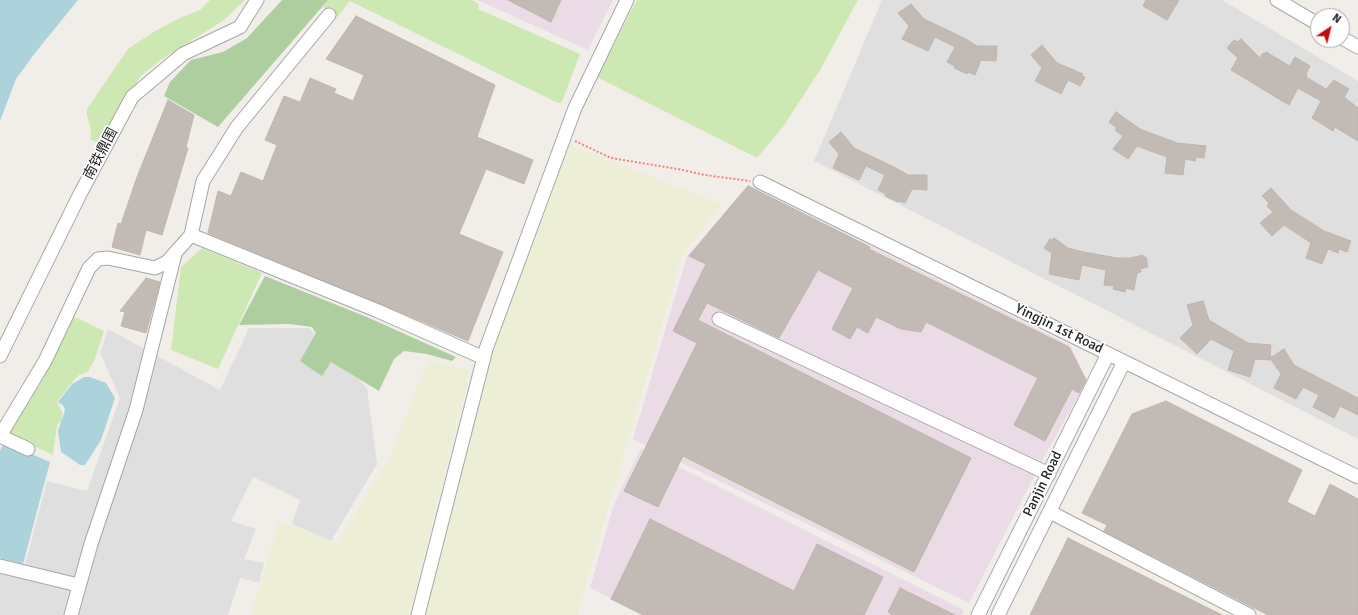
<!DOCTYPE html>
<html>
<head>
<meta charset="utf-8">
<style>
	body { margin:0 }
	#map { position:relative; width:1358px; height:615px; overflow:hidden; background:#f1eee9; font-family:Signika,sans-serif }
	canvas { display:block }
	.north { position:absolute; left:1310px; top:8px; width:40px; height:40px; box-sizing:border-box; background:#fff; border:1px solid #a7a7a7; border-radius:50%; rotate:35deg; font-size:11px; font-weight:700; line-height:16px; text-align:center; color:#222 }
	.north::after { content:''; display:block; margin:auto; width:14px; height:18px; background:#c90a0c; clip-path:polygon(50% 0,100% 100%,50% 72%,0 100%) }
</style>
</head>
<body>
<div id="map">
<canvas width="1358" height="615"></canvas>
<div class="north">N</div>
</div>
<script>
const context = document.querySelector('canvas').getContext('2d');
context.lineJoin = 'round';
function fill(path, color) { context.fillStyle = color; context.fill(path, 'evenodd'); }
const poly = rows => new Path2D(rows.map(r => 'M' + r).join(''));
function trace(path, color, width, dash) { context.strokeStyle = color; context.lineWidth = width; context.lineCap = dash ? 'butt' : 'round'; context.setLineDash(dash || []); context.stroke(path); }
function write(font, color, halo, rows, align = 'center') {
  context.font = font + ' Signika,"Noto Sans SC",sans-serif'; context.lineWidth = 3.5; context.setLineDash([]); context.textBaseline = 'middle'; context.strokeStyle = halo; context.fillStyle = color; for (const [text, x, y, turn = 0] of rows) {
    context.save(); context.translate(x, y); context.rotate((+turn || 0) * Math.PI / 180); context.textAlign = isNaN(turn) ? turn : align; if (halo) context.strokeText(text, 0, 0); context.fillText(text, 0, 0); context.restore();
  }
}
const residential = poly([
	[882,0,1222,0,1358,81,1358,439,814,161],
	[249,328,309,328,367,388,377,464,331,541,292,524,300,500,253,477,231,521,256,529,244,559,264,563,259,583,240,578,228,615,0,615,0,559,25,565,47,481,87,491,120,398,100,353,108,329,220,390]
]);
const industrial = poly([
	[477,0,613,0,588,50],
	[748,185,1070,345,1087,380,1042,461,969,603,633,439,687,256],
	[641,448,964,610,962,615,644,615,590,588,613,507]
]);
const farmland = poly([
	[567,144,722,204,682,256,577,615,424,615,490,352],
	[428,360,470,371,409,615,254,615,252,612,279,521,337,544,387,463]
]);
const grass = poly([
	[210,0,245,0,224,20,159,61,141,76,120,107,100,144,90,139,91,130,87,115,87,109,128,49,155,31,182,17,200,10],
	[328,0,472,0,479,4,478,9,580,54,562,102,558,103,350,1,337,17,323,7],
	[637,0,858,0,820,70,783,127,757,158,597,77],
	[202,248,262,273,218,369,171,350,181,267],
	[73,316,104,331,95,359,88,372,79,375,73,381,57,402,62,411,62,420,57,425,53,455,9,434,42,381]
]);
const forest = poly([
	[282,0,328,0,218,127,164,96,170,82,191,60,223,52,247,38],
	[265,276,369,318,456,357,452,361,427,354,404,351,394,359,379,391,331,362,322,376,300,361,316,333,312,327,289,324,239,325]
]);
const water = poly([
	[0,0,78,0,35,53,16,79,0,121],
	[84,377,90,377,106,383,115,398,101,440,85,465,80,465,61,452,58,431,65,410,63,405,58,402,72,384],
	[4,442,50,462,23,564,0,558,0,451]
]);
const building = poly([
	[508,0,561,0,551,22,508,0],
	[1146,0,1179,0,1167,20,1143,6,1146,0],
	[911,4,924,19,964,38,977,46,997,46,996,61,981,60,975,75,968,72,967,74,954,68,955,66,947,62,955,47,935,37,928,51,902,39,909,26,898,13,911,4],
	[356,16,495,85,477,137,533,160,524,184,486,169,459,234,503,252,468,341,381,304,208,233,218,191,231,196,241,172,263,181,277,145,265,140,284,96,300,102,310,78,336,89,334,93,353,101,364,75,326,59,356,16],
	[1241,39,1260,58,1263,53,1264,54,1266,52,1290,66,1295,57,1310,66,1306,74,1307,75,1306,77,1326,89,1334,80,1349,89,1344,97,1358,108,1358,141,1335,127,1333,131,1312,118,1321,101,1298,88,1289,105,1231,70,1238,58,1227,48,1234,40,1237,42,1241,39],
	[1042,45,1057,63,1083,74,1082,76,1085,77,1080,86,1068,80,1061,94,1035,81,1042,68,1031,55,1042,45],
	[168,100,194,115,186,147,188,148,162,235,146,230,140,255,112,247,118,223,121,224,137,177,168,100],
	[1116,112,1140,129,1177,143,1206,146,1204,158,1196,157,1195,161,1185,159,1183,175,1165,173,1167,157,1137,146,1128,159,1113,149,1123,136,1115,130,1117,128,1109,122,1116,112],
	[841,132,854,148,894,167,908,175,927,175,927,190,912,189,905,203,899,201,898,202,885,196,886,194,878,190,885,175,866,166,859,180,833,168,839,154,829,142,841,132],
	[748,186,870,247,869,249,1069,347,1086,380,1079,393,1072,389,1045,441,1014,425,1038,378,926,322,921,332,901,329,876,317,868,333,857,327,850,339,832,329,853,288,818,270,779,338,707,303,698,320,971,458,914,572,683,456,658,507,624,491,697,343,673,331,706,264,689,256,748,186],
	[1271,188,1291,210,1324,231,1351,241,1347,252,1339,249,1338,253,1328,249,1322,264,1306,258,1311,243,1284,225,1272,236,1260,223,1273,212,1267,206,1269,203,1262,196,1271,188],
	[1054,238,1068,248,1079,251,1117,258,1130,258,1143,255,1143,257,1146,257,1148,267,1140,269,1141,272,1137,273,1134,290,1126,288,1125,292,1113,289,1114,286,1104,285,1106,270,1082,265,1079,280,1049,274,1052,253,1044,248,1050,239,1053,240,1054,238],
	[146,278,160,282,146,333,121,326,125,312,120,311,146,278],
	[1203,301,1209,320,1248,343,1271,345,1270,360,1255,359,1250,377,1228,370,1234,351,1211,339,1197,354,1180,338,1193,325,1187,305,1203,301],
	[1284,349,1294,365,1358,398,1358,415,1340,406,1334,418,1313,407,1319,395,1303,387,1296,399,1274,388,1281,374,1270,358,1284,349],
	[1166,401,1302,470,1287,502,1315,516,1330,484,1358,499,1358,615,1268,615,1104,531,1107,525,1082,513,1132,414,1166,401],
	[650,519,794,591,817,544,883,577,864,615,643,615,611,599,650,519],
	[1068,538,1222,615,1030,615,1068,538],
	[900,588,955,615,893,615,888,612,900,588]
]);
const path = poly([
	[575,141,611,158,678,169,705,175,750,181]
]);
const minor = poly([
	[1277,0,1318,24],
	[1342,38,1358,47],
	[760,182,1358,477],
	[191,235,378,311,484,358],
	[719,319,1049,474],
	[0,356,80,194,132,97,183,54,240,27,257,0],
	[28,449,0,436,45,361,89,268,98,259,108,258,155,268,167,262,191,235,203,181,237,127,329,15],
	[1050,512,1249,615],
	[0,566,78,585],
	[71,615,91,544,136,410,175,254],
	[418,615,486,349,575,108,627,0],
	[978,615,1108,354],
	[998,615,1124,362]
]);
const streetNames = [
	["南铁鼎围",101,154,-62],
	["Yingjin 1st Road",1059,329,26],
	["Panjin Road",1043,484,-64]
];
fill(residential, '#e0dfdf');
fill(industrial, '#eadbe7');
fill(farmland, '#edeed6');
fill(grass, '#cde8b2');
fill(forest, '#aecea0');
fill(water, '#acd2dc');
fill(building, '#c2bab5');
trace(building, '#c2b5ac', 1);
trace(minor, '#a6a6a6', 15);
trace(path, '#f48378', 2, [2, 2]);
trace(minor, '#fff', 13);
write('14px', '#222', '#fff', streetNames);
</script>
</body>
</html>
